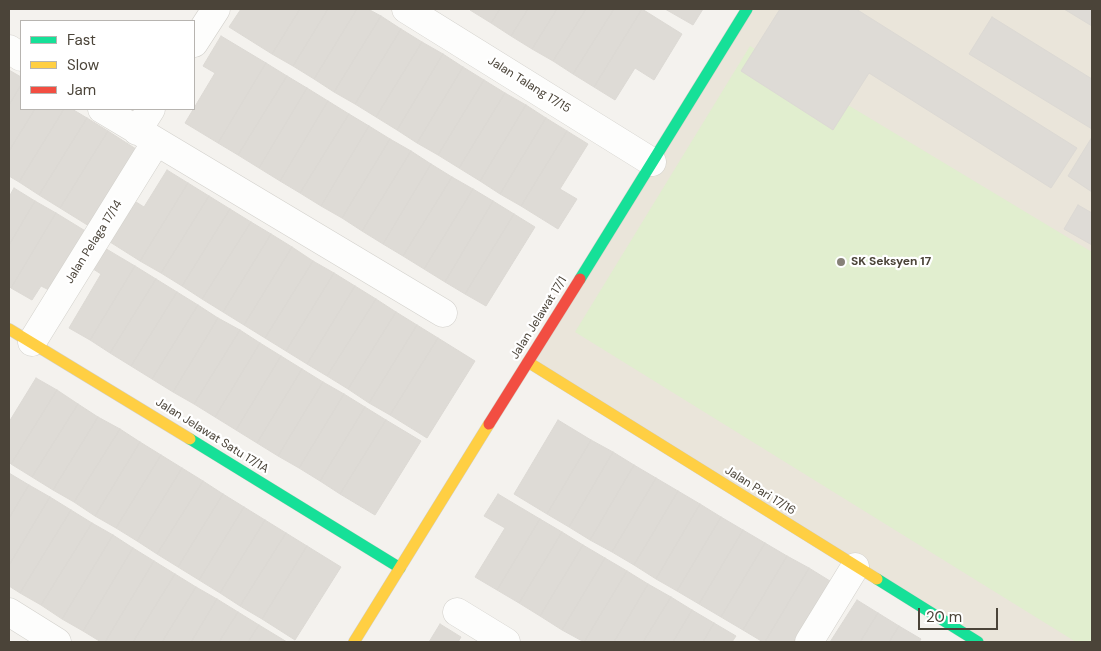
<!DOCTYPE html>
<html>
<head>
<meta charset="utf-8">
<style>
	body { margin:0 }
	#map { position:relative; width:1101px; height:651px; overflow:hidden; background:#f4f2ee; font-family:"DM Sans",sans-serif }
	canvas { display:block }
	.frame { position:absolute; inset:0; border:10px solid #4b4439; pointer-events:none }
	.legend { position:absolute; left:20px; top:20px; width:175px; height:90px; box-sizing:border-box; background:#fff; border:1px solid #b7b4b0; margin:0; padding:6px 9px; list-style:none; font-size:15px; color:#4b4439 }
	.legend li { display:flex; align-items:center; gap:10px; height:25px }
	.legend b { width:25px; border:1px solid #b7b4b0 }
	.scale { position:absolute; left:918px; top:608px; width:80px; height:22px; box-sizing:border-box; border:2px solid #4b4439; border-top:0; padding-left:6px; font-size:15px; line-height:18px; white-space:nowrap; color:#4b4439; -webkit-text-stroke:4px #fff; paint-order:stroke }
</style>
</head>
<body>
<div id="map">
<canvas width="1101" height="651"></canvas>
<div class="frame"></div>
<ul class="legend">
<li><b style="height:6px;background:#16e098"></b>Fast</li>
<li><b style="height:6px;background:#ffcf43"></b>Slow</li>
<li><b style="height:6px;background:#f24e42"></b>Jam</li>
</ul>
<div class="scale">20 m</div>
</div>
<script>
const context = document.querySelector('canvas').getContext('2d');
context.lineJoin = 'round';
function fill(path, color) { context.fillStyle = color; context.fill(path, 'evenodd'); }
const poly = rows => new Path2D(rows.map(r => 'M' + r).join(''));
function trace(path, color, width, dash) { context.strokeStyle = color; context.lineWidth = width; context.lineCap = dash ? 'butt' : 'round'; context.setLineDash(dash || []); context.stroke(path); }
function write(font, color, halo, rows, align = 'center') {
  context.font = font + ' "DM Sans",sans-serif'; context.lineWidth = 4.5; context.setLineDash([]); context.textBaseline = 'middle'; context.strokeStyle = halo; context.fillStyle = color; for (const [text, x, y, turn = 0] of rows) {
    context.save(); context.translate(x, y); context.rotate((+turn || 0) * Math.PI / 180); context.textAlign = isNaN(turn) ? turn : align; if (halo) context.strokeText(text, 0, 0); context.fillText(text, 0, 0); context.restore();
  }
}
const education = poly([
	[747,9,1092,9,1092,642,981,642,528,362]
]);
const green = poly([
	[750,46,1092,252,1092,642,1076,642,575,332]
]);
const building = poly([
	[241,9,300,9,272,54,229,27,241,9],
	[300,9,328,9,293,66,272,54,300,9],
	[328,9,357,9,314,79,293,66,328,9],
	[357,9,368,9,381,16,334,92,314,79,357,9],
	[471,9,500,9,491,23,470,10,471,9],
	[500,9,528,9,511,36,491,23,500,9],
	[528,9,557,9,532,49,511,36,528,9],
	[557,9,586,9,553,61,532,49,557,9],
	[586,9,614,9,573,74,553,61,586,9],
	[614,9,642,9,594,87,573,74,614,9],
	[642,9,682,34,654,80,635,68,615,100,594,87,642,9],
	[665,9,703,9,693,25,665,9],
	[780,9,856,9,1077,148,1051,188,869,73,833,130,741,71,780,9],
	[1064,9,1092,9,1092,26,1064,9],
	[381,16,401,29,355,104,334,92,381,16],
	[992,17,1092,79,1092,129,969,54,992,17],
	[401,29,422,42,376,117,355,104,401,29],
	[221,36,266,63,218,143,185,123,215,73,203,66,221,36],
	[422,42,443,54,397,130,376,117,422,42],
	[443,54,463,67,417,143,397,130,443,54],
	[266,63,287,76,238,155,218,143,266,63],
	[463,67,484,80,438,155,417,143,463,67],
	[9,70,21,77,21,85,9,105,9,70],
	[287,76,307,88,259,168,238,155,287,76],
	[484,80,505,93,459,168,438,155,484,80],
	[21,85,21,109,35,109,9,151,9,105,21,85],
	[307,88,328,101,280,181,259,168,307,88],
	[505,93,526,105,480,181,459,168,505,93],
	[328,101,349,114,300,193,280,181,328,101],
	[526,105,546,118,500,194,480,181,526,105],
	[35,109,64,109,19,182,9,176,9,151,35,109],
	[64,109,72,109,87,118,39,195,19,182,64,109],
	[349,114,369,126,321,206,300,193,349,114],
	[87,118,108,131,60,208,39,195,87,118],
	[546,118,567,131,521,206,500,194,546,118],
	[369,126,390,139,342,218,321,206,369,126],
	[108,131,136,149,89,226,60,208,108,131],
	[567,131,588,144,560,189,577,199,558,229,521,206,567,131],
	[1092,137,1092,192,1068,176,1092,137],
	[390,139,411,151,362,231,342,218,390,139],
	[411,151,431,164,383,244,362,231,411,151],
	[431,164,452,177,403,256,383,244,431,164],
	[167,170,188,183,140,261,110,242,136,202,144,207,167,170],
	[452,177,473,189,424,269,403,256,452,177],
	[188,183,209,196,161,273,140,261,188,183],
	[14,188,35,201,9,245,9,197,14,188],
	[473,189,493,201,445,282,424,269,473,189],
	[209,196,230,209,182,286,161,273,209,196],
	[35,201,56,213,11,288,9,286,9,245,35,201],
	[493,201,514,214,465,294,445,282,493,201],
	[1078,205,1092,213,1092,245,1064,229,1078,205],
	[230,209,251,222,202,299,182,286,230,209],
	[56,213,87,232,51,291,41,286,32,300,11,288,56,213],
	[514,214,535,227,486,306,465,294,514,214],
	[251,222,271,234,223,312,202,299,251,222],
	[271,234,292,247,244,325,223,312,271,234],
	[103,247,135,266,90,340,69,328,101,274,90,267,103,247],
	[292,247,313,261,265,338,244,325,292,247],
	[313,261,334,273,286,351,265,338,313,261],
	[135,266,156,279,110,353,90,340,135,266],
	[334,273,355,286,307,364,286,351,334,273],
	[156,279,177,292,131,366,110,353,156,279],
	[355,286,376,299,327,376,307,364,355,286],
	[177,292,198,305,152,379,131,366,177,292],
	[376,299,396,312,348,389,327,376,376,299],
	[198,305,218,318,173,392,152,379,198,305],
	[396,312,417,325,369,403,348,389,396,312],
	[218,318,240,330,194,404,173,392,218,318],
	[417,325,438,338,390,415,369,403,417,325],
	[240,330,260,343,215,417,194,404,240,330],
	[438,338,475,361,427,438,390,415,438,338],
	[260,343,281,356,236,430,215,417,260,343],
	[281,356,302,369,257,443,236,430,281,356],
	[302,369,323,382,278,456,257,443,302,369],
	[36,378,57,390,11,464,9,462,9,422,36,378],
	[323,382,344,394,299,468,278,456,323,382],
	[57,390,78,404,32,477,11,464,57,390],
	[344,394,365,407,320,481,299,468,344,394],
	[78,404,98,417,53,490,32,477,78,404],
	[365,407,386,420,340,494,320,481,365,407],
	[98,417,120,429,74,502,53,490,98,417],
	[386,420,421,441,375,515,340,494,386,420],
	[558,420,591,440,547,514,514,494,558,420],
	[120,429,140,442,95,516,74,502,120,429],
	[591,440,613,452,569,527,547,514,591,440],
	[140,442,161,455,116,528,95,516,140,442],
	[613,452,634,465,590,540,569,527,613,452],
	[161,455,182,468,137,541,116,528,161,455],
	[634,465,656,478,612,552,590,540,634,465],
	[182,468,203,481,157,554,137,541,182,468],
	[9,473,29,485,9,518,9,473],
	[656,478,678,491,634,565,612,552,656,478],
	[203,481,223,494,178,567,157,554,203,481],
	[29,485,50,497,9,565,9,518,29,485],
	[678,491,700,504,656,579,634,565,678,491],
	[223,494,244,507,199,580,178,567,223,494],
	[498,494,540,519,497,590,475,577,505,528,484,516,498,494],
	[50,497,71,510,20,593,9,586,9,565,50,497],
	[700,504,721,517,677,591,656,579,700,504],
	[244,507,265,520,220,593,199,580,244,507],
	[71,510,92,523,41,605,20,593,71,510],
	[721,517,743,530,699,604,677,591,721,517],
	[540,519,562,532,519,603,497,590,540,519],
	[265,520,286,533,240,606,220,593,265,520],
	[92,523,113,535,62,619,41,605,92,523],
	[743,530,765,543,721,617,699,604,743,530],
	[562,532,583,545,540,616,519,603,562,532],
	[286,533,307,546,262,619,240,606,286,533],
	[113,535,133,548,83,631,62,619,113,535],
	[765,543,787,556,743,630,721,617,765,543],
	[583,545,605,558,562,630,540,616,583,545],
	[307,546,341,567,295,640,262,619,307,546],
	[133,548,154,561,105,642,101,642,83,631,133,548],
	[787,556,809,568,765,642,763,642,743,630,787,556],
	[605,558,627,571,584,642,562,630,605,558],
	[154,561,175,574,133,642,105,642,154,561],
	[809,568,830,581,794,642,765,642,809,568],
	[627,571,648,584,614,642,584,642,627,571],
	[175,574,196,587,162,642,133,642,175,574],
	[648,584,671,597,643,642,614,642,648,584],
	[196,587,217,599,191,642,162,642,196,587],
	[671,597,692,610,673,642,643,642,671,597],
	[217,599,238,612,219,642,191,642,217,599],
	[857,600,878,613,860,642,830,642,857,600],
	[692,610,714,623,703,642,673,642,692,610],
	[238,612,259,625,248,642,219,642,238,612],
	[878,613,899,626,889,642,860,642,878,613],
	[714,623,736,636,732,642,703,642,714,623],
	[440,624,461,637,458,642,429,642,440,624],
	[259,625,287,642,248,642,259,625],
	[899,626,921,639,919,642,889,642,899,626]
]);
const street = poly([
	[406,9,652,162],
	[194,43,216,9],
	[9,49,21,57],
	[102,109,443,313],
	[137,131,151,109],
	[32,342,156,142],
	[9,612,57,642],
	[457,612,506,642],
	[809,642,855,567]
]);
const fast = poly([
	[580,279,747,9],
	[190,439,400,568],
	[877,579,978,642]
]);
const slow = poly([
	[9,329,190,439],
	[528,362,877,579],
	[354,642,489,424]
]);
const jam = poly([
	[489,424,580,279]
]);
const markers = [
	[841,262,5,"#868178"]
];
const streetNames = [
	["Jalan Talang 17/15",529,85,32],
	["Jalan Pelaga 17/14",94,242,-58],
	["Jalan Jelawat 17/1",539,318,-58],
	["Jalan Jelawat Satu 17/1A",212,436,32],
	["Jalan Pari 17/16",760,491,32]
];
const poiNames = [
	["SK Seksyen 17",851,262]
];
fill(education, '#eae5da');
fill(green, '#e1eecf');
fill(building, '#dedbd6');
trace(building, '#dcd9d4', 1);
trace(street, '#d2d0cb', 29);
trace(fast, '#d3cfc5', 12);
trace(slow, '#d3cfc5', 12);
trace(jam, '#d3cfc5', 12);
trace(street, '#fdfdfc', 28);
trace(fast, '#16e098', 11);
trace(slow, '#ffcf43', 11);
trace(jam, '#f24e42', 11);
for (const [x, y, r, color] of markers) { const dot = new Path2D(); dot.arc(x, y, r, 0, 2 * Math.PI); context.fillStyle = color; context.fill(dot); trace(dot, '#fff', 2); }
write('12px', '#4b4439', '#fff', streetNames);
write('bold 12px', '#4b4439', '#fff', poiNames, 'left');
</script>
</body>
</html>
